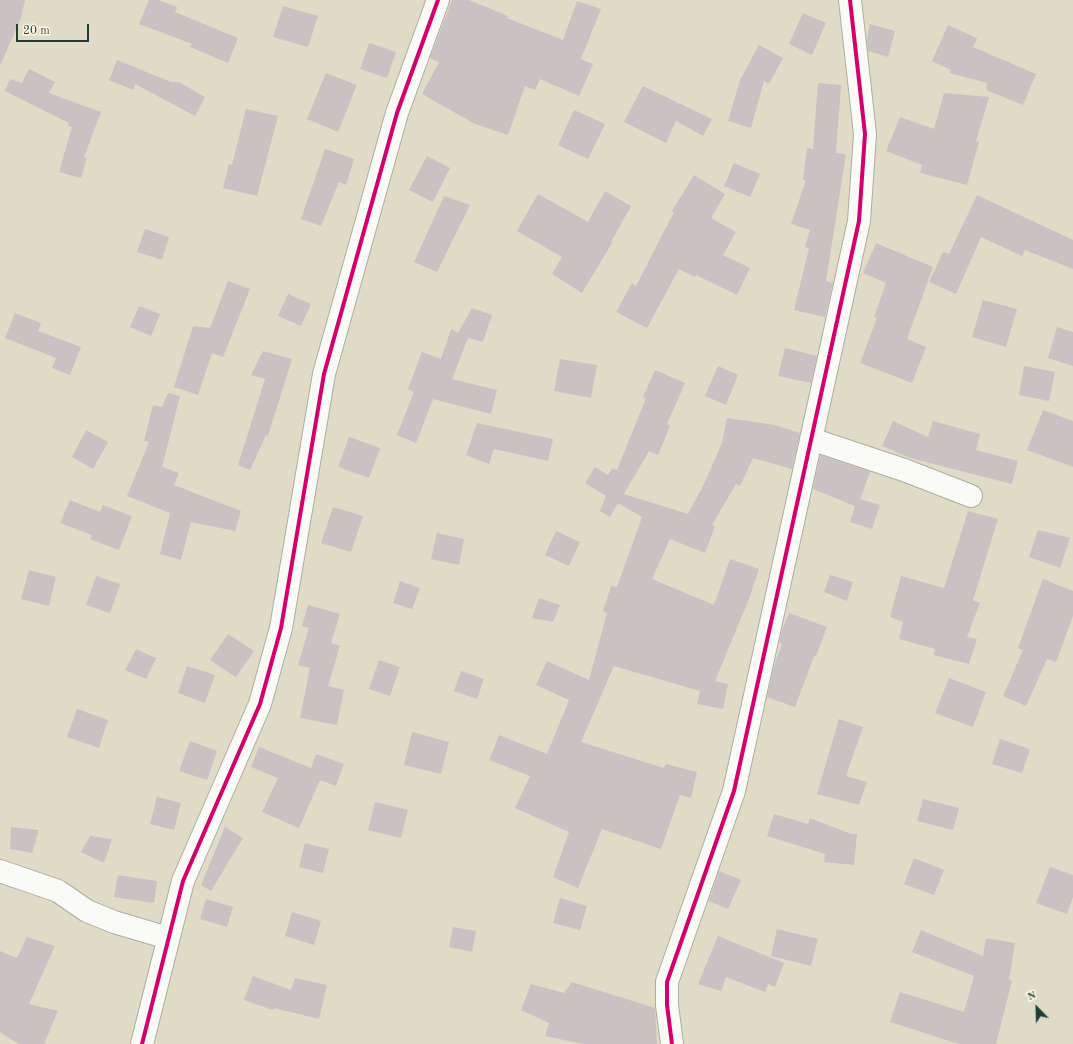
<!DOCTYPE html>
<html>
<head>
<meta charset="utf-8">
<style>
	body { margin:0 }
	#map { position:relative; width:1073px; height:1044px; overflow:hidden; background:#dfdbc7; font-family:"Old Standard TT",serif }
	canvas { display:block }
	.north { position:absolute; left:1017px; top:988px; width:40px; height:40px; -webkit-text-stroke:3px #fcf5e5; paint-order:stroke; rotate:337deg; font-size:11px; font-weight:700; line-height:16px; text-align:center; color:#1f3d34 }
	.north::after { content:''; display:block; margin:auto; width:14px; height:18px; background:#1f3d34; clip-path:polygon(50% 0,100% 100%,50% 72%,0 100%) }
	.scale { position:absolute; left:16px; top:24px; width:73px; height:18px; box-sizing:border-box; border:2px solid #1f3d34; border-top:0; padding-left:5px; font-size:12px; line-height:14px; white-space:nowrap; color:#1f3d34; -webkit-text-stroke:3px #fcf5e5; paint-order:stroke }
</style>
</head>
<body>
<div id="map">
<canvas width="1073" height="1044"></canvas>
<div class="north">N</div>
<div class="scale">20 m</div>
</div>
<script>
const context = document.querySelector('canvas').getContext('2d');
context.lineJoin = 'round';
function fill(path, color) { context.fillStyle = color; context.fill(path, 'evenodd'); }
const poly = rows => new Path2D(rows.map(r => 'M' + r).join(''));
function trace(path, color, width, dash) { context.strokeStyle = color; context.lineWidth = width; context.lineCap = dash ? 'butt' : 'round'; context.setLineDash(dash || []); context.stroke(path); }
const building = poly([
	[0,0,25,0,21,18,0,66],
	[149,0,158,0,177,7,175,12,238,38,228,63,190,47,192,44,139,24],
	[452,0,469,0,508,16,507,18,563,40,577,1,601,9,581,59,593,64,579,96,540,79,535,90,525,86,508,135,475,124,422,94,439,62,430,58],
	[283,6,318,16,308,47,273,37],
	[803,13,826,23,812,55,789,44],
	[870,24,895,31,888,57,868,51,867,38],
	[948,25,977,38,973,47,1036,74,1023,105,986,90,987,83,950,73,951,70,932,61],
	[369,43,396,52,387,78,360,69],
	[759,45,783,58,769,84,764,81,751,128,728,121,740,80],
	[117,60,171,82,179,82,205,97,195,116,135,84,133,90,109,80],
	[29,69,55,82,49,93,101,112,84,157,87,158,81,178,59,172,72,127,68,126,69,123,5,91,10,79,22,83],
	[326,73,357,85,338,132,307,119],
	[818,83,841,85,836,153,846,154,826,281,833,283,825,317,794,310,809,248,805,247,810,230,791,224,806,180,803,180,807,148,813,149],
	[643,86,712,119,703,136,676,121,666,143,624,122],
	[944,93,989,97,976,141,979,142,967,185,920,173,922,165,886,151,900,117,934,129],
	[246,109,278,116,257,196,223,188,229,164,232,165],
	[574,110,605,124,588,159,558,145],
	[325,149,354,159,346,185,339,182,321,226,301,219],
	[427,156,450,168,433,202,409,190],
	[734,163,760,174,750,197,724,186],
	[694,175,725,194,711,218,736,232,723,255,750,268,737,295,696,275,695,277,679,269,647,328,616,312,632,283,636,286,674,212,672,211],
	[605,191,631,206,611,242,612,243,582,293,552,274,562,257,517,231,538,194,588,222],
	[977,195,1073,240,1073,269,1025,250,1022,256,981,237,956,294,929,282,943,252,949,254],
	[444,196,470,205,437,272,414,262],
	[145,229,169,237,162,260,137,252],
	[876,243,933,267,907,339,926,347,912,383,860,363,877,318,874,317,886,283,863,273],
	[228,281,250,289,223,357,212,353,198,395,174,387,193,326,210,328],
	[288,294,311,304,301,326,278,316],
	[983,300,1017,309,1006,347,972,337],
	[139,306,160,314,151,336,130,327],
	[472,308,492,315,483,342,468,338,452,379,497,390,491,414,433,399,416,443,397,435,414,392,408,389,422,352,441,359,451,329,458,333],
	[15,313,41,323,38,331,81,347,70,375,52,368,56,358,5,338],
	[1057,327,1073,332,1073,366,1048,358],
	[785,348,817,356,811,383,778,376],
	[263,351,292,359,268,436,266,435,250,470,238,465,265,379,251,375],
	[560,359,597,365,591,398,554,391],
	[718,366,738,375,726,405,705,396],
	[1024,366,1055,372,1049,401,1019,395],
	[655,370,685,383,667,424,670,426,658,455,649,451,624,494,688,514,704,484,722,443,727,418,775,425,800,433,792,469,753,458,740,486,736,484,712,525,715,526,705,553,670,539,652,579,714,605,730,559,759,569,749,599,715,681,728,684,723,709,697,704,700,691,614,666,581,742,664,768,666,764,697,772,691,798,680,795,661,849,602,829,578,888,553,877,569,832,515,808,530,776,489,760,499,735,547,754,569,700,536,685,547,661,589,680,607,613,603,611,611,586,617,587,642,517,618,503,610,517,600,511,606,496,585,483,595,467,608,475,612,468,617,470,646,398,643,397],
	[168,393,180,396,162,467,179,473,174,485,241,511,235,531,191,522,181,560,160,554,170,513,127,496,149,442,144,441,153,405,162,407],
	[1043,410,1073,421,1073,467,1027,450],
	[893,421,928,437,933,421,980,434,976,450,1018,461,1012,484,910,458,882,446],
	[477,423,553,439,548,461,494,449,489,464,466,455],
	[86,430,108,442,93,469,72,457],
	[349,437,380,448,369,478,338,467],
	[820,455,870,472,860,499,880,505,872,529,850,522,855,506,813,489],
	[70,500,100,512,103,505,132,516,119,550,90,539,92,535,60,523],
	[333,507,363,516,351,552,321,543],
	[968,511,998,519,973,600,980,603,967,637,977,639,969,664,934,655,935,649,899,639,903,622,890,617,901,576,944,588],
	[1038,530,1070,538,1060,568,1029,557],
	[556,531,580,542,569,566,545,555],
	[437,533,464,539,459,565,431,559],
	[29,570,56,577,49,606,21,599],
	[830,575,853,582,847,601,824,592],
	[96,576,120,584,110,613,86,605],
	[1043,579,1073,591,1073,616,1056,662,1047,659,1026,706,1003,696,1023,650,1018,648],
	[400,581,420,588,412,609,393,603],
	[539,598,560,605,553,622,532,618],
	[308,605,340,614,331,643,340,646,328,686,344,690,337,725,300,718,310,668,298,665,309,628,302,626],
	[789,613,827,627,816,656,814,656,795,707,767,697,774,666,782,644,779,642,782,630],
	[228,634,254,651,236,677,210,660],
	[136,649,156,658,146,679,125,670],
	[379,660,400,667,390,696,369,689],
	[187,666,215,675,205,703,178,693],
	[461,671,484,679,477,699,454,691],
	[949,678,986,692,973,727,935,713],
	[77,709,108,720,99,748,67,737],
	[839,719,863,727,846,776,867,782,859,805,817,794],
	[412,732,449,742,441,774,404,765],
	[1000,739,1030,749,1022,773,992,764],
	[190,741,217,751,207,780,179,771],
	[259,747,311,768,316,754,344,764,336,786,320,780,299,828,262,812,278,778,251,767],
	[157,797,181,803,174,830,150,824],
	[923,799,959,808,953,830,917,821],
	[375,802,408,810,401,838,368,830],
	[774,814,808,824,810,818,851,834,857,834,854,865,824,862,825,854,767,836],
	[11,827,39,830,32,853,10,849],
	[225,827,243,838,211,891,201,885],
	[90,836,112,839,104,863,81,852],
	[305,843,329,849,323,873,299,867],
	[914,858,944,870,934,895,904,884],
	[1050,867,1073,875,1073,897,1067,914,1036,903],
	[719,871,741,880,728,909,709,901],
	[118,875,157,881,154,903,114,897],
	[560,898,587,906,580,930,553,923],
	[206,899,233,907,227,927,200,919],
	[292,912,321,921,314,945,285,936],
	[453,927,476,931,472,952,449,947],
	[777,929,818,939,811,966,771,956],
	[921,930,983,956,986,938,1015,943,1009,980,1012,981,996,1044,959,1044,890,1022,900,992,964,1012,974,976,912,952],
	[718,936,784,963,775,987,768,984,765,992,726,977,721,991,698,984],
	[27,937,55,946,29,1004,58,1011,44,1044,19,1044,0,1032,0,951,17,958],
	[253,976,291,990,295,978,327,985,319,1019,274,1008,273,1010,244,1000],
	[572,982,655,1008,657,1044,583,1044,545,1036,549,1023,521,1010,531,984,564,993]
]);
const minor = poly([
	[811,439,904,470,971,496],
	[0,871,58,891,87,911,114,922,168,938],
	[142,1044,183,881,260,704,281,628,324,374,397,113,438,0],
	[672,1044,667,1005,667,982,734,791,859,221,865,134,850,0]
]);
const cycleway = poly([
	[142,1044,183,881,260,704,281,628,324,374,397,113,438,0],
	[672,1044,667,1005,667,982,734,791,859,221,865,134,850,0]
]);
fill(building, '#cac1c3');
trace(minor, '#adad9f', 24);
trace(minor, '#fafaf7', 22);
trace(cycleway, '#d6006c', 4);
</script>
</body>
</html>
